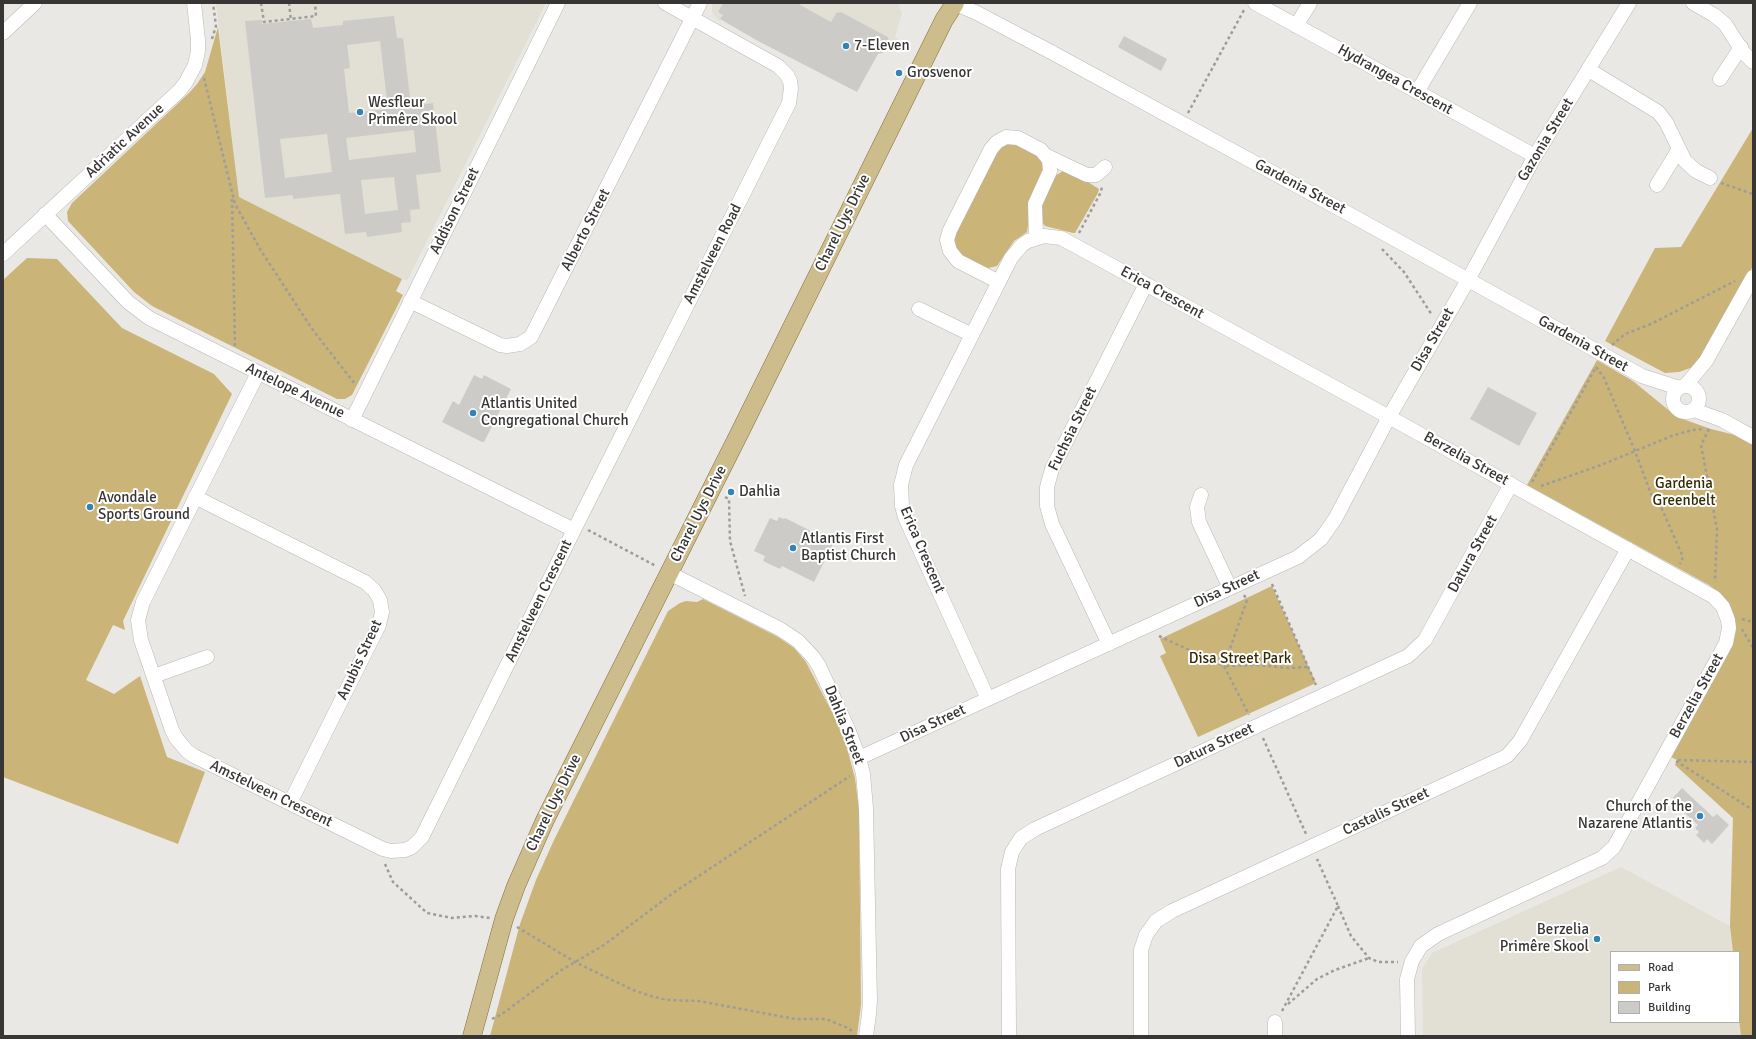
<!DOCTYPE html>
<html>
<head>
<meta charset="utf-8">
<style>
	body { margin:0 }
	#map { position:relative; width:1756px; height:1039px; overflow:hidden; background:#eae8e5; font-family:Signika,sans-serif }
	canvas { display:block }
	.frame { position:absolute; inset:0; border:4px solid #373635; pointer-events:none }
	.legend { position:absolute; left:1610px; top:951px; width:130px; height:72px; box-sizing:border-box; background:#fff; border:1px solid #afafae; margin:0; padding:5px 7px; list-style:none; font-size:12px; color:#373635 }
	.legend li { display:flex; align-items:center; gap:8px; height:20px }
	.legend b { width:20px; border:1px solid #afafae }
</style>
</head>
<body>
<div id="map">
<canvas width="1756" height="1039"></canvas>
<div class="frame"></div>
<ul class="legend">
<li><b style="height:5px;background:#cdbd8c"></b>Road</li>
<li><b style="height:11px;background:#cab478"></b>Park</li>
<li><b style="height:11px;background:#cccbc7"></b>Building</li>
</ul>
</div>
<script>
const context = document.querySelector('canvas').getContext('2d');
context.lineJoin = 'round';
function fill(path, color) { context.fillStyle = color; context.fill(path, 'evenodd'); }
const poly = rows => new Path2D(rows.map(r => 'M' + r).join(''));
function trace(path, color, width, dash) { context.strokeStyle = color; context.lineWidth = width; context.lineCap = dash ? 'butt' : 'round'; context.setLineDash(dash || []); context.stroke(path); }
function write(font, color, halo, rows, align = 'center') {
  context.font = font + ' Signika,sans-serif'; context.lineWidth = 4; context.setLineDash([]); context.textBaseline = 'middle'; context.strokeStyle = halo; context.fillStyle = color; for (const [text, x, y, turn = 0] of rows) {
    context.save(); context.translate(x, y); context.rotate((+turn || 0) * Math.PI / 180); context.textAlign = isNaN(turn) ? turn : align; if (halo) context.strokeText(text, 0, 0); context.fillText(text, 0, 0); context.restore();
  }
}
const built = poly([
	[216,3,546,3,407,281,239,197],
	[712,3,723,3,718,12,723,15,719,21,712,13],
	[797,3,898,3,902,13,895,37,898,39,895,45,889,42,888,37,841,12,836,13,831,22],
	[1621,867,1730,926,1733,952,1611,952,1611,1022,1739,1022,1739,1019,1741,1036,1423,1036,1422,969,1432,953]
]);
const green = poly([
	[218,27,239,197,402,279,396,291,403,295,355,389,352,395,345,399,337,399,152,306,134,292,68,221,67,212,72,203,189,93,197,84,205,72],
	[1753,128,1753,266,1696,366,1679,372,1665,373,1605,341,1655,248,1681,247],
	[1011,142,1039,156,1045,165,1032,198,1027,232,1014,241,997,266,988,268,983,267,958,255,955,251,954,236,997,150],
	[1063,171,1083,179,1099,189,1098,193,1075,233,1073,233,1045,226,1041,221,1041,202,1053,177],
	[27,258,57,259,122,328,214,374,232,394,123,621,125,630,113,625,86,680,114,694,140,676,167,757,205,772,178,844,3,777,3,280],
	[1597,360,1633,381,1677,417,1711,429,1735,435,1753,445,1753,1036,1741,1036,1739,1019,1739,952,1733,952,1730,926,1733,818,1675,765,1677,760,1671,757,1730,648,1727,602,1722,595,1709,585,1527,485],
	[1272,586,1316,683,1198,737,1160,656,1166,653,1160,639],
	[703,599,778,637,794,648,806,662,835,718,847,748,855,778,859,810,861,1005,857,1036,490,1036,520,924,536,880,554,840,668,611,680,603,686,601,697,602]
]);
const building = poly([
	[723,3,797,3,831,22,836,13,841,12,888,37,889,43,883,53,878,54,857,92,758,41,720,19,723,15,718,12],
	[394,16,397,38,403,38,411,106,433,103,441,172,416,175,420,209,410,210,411,222,401,223,402,232,367,237,366,232,345,234,340,194,293,199,293,195,265,198,245,21,262,20,262,24,311,19,313,28,343,25,343,21],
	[380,41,388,109,349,113,344,69,350,68,347,45],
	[414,130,416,152,349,160,346,138],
	[327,134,332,172,285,178,280,139],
	[394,177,398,210,365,214,361,180],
	[1124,36,1167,59,1161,71,1118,47],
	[474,375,482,379,484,375,511,389,484,442,482,442,442,422,453,401,459,405],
	[1488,387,1537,413,1519,446,1470,419],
	[779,517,784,519,785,518,817,534,818,532,835,540,814,582,782,566,780,569,763,561,765,556,754,551,770,518,777,521],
	[1682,788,1713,817,1717,814,1729,825,1712,844,1707,839,1704,843,1696,835,1699,832,1695,828,1698,825,1671,800]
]);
const path = poly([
	[261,3,264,22,316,16,315,3],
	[289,3,291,21],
	[212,39,216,26,213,3],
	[204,78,235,204,260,249,312,329,355,384],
	[1188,113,1244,10],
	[1721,183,1753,194],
	[232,199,235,346],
	[1079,233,1101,192,1102,186],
	[1382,249,1404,272,1432,315],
	[1612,345,1625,334,1651,324,1735,281],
	[1596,367,1604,378,1635,451,1651,494,1662,509,1683,557,1680,564],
	[1709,429,1701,445,1717,529,1715,582],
	[1532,482,1596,367],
	[1541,486,1601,465,1674,435,1693,430,1704,429],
	[725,497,729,499,730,541,745,596],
	[588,530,656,566],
	[1272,584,1316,685],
	[1244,595,1247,600,1224,666,1257,665,1289,668,1307,667],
	[1742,619,1753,622],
	[1742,629,1753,648],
	[1159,636,1224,666,1249,715],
	[1263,738,1306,834],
	[1678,760,1753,762],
	[1676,761,1753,810],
	[385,864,393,882,427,913,452,918,475,916,490,918],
	[1338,906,1351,936,1369,958,1378,962,1398,962],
	[517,927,575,962,633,990,651,996,667,1000,699,1001,795,1019,826,1019,848,1028,853,1032],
	[1288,1004,1317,979,1335,970,1369,958],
	[1282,1011,1338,906,1317,859],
	[492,1019,502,1014,560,971,604,945,673,893,850,776]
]);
const minor = poly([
	[953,3,975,12,1051,52,1360,220,1642,376,1679,388],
	[1255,3,1535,156],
	[1693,3,1714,15,1725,24,1743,52,1753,62],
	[1296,26,1310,3],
	[3,33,35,3],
	[1589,70,1658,112,1666,122,1685,161,1696,171,1710,178],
	[1720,79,1741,47],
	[1417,92,1470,3],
	[1047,156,1087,175,1096,175,1105,167],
	[1657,185,1679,149],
	[45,214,128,302,149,318,574,530],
	[3,254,180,90,186,82,195,65,198,51,198,40,194,3],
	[999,282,958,261,950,251,947,240,950,230,991,149,997,142,1006,137,1018,138,1041,150,1049,160,1050,171,1035,204,1036,238],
	[410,301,500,345,507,346,520,344,531,337,700,3],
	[919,309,972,335],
	[258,373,143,602,138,620,141,640,172,730,176,738,187,751,194,756,383,849,391,851,405,850,412,847,422,837,574,530,789,103,791,88,790,81,787,75,778,66,665,3],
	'1673 399a13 13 0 1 1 26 0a13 13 0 1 1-26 0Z',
	[1685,386,1706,361,1753,277],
	[1694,410,1722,420,1753,437],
	[352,420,558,3],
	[1201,495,1197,507,1199,522,1230,588],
	[195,497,365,582,374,590,380,600,382,612,379,625,290,803],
	[669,573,780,629,798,641,813,657,819,666,848,729,859,758,863,774,866,808,870,1001,869,1014,866,1036],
	[1109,644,1052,524,1047,506,1047,487,1052,469,1146,284],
	[154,676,207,657],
	[988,699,905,517,902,506,901,485,906,465,1011,258,1022,245,1028,241,1044,236,1061,238,1074,245,1389,417,1714,597,1723,607,1728,620,1729,628,1726,643,1614,847,1602,858,1438,934,1421,946,1412,961,1407,979,1408,1036],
	[859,758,1298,557,1321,539,1335,519,1389,417,1468,280,1535,156,1629,3],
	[1009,1036,1008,869,1012,852,1021,838,1035,829,1408,656,1425,640,1511,484],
	[1141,1036,1141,950,1146,935,1156,921,1172,911,1507,756,1520,741,1628,549],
	[1275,1036,1275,1022]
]);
const major = poly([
	[472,1036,504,919,516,886,545,820,740,432,944,20,955,3]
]);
const markers = [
	[846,46,4,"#3483b5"],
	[899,73,4,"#3483b5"],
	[360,112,4,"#3483b5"],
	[473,413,4,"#3483b5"],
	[731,492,4,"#3483b5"],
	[90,507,4,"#3483b5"],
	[793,548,4,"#3483b5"],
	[1700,816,4,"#3483b5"],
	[1597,939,4,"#3483b5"]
];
const poiNames = [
	["7-Eleven",854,46],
	["Grosvenor",907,73],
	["Wesfleur",368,103],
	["Primêre Skool",368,120],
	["Atlantis United",481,404],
	["Congregational Church",481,421],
	["Dahlia",739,492],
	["Avondale",98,498],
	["Sports Ground",98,515],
	["Atlantis First",801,539],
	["Baptist Church",801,556],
	["Church of the",1692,807,"right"],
	["Nazarene Atlantis",1692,824,"right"],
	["Berzelia",1589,930,"right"],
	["Primêre Skool",1589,947,"right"]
];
const streetNames = [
	["Hydrangea Crescent",1395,80,29],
	["Gazonia Street",1546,140,-59],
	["Adriatic Avenue",125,141,-43],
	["Gardenia Street",1300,187,28],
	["Addison Street",455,211,-64],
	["Charel Uys Drive",843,223,-64],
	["Alberto Street",586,230,-63],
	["Amstelveen Road",713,254,-63],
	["Erica Crescent",1162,293,29],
	["Disa Street",1433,340,-60],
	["Gardenia Street",1583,344,29],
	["Antelope Avenue",295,391,26],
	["Fuchsia Street",1073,429,-64],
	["Berzelia Street",1466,459,29],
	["Charel Uys Drive",699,514,-63],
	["Erica Crescent",922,550,67],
	["Datura Street",1473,554,-61],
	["Disa Street",1227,589,-25],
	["Amstelveen Crescent",539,601,-64],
	["Anubis Street",360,660,-65],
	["Berzelia Street",1697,696,-61],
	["Disa Street",933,724,-25],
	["Dahlia Street",844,725,68],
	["Datura Street",1214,746,-25],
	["Amstelveen Crescent",271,794,26],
	["Charel Uys Drive",554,803,-64],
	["Castalis Street",1386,812,-25]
];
const parkNames = [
	["Gardenia",1684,484],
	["Greenbelt",1684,501],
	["Disa Street Park",1240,659]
];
fill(built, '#e2dfd4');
fill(green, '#cab478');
fill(building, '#cccbc7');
trace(minor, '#bab8b5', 15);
trace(major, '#83713c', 19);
trace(path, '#9e9d9a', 2.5, [3, 3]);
trace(minor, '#fff', 14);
trace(major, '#cdbd8c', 18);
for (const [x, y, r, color] of markers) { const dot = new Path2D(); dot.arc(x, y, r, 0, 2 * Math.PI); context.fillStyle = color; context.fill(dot); trace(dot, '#fff', 1.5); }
write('15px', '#373635', '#fff', poiNames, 'left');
write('15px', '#373635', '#fff', streetNames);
write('15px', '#362a05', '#fff', parkNames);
</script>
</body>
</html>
